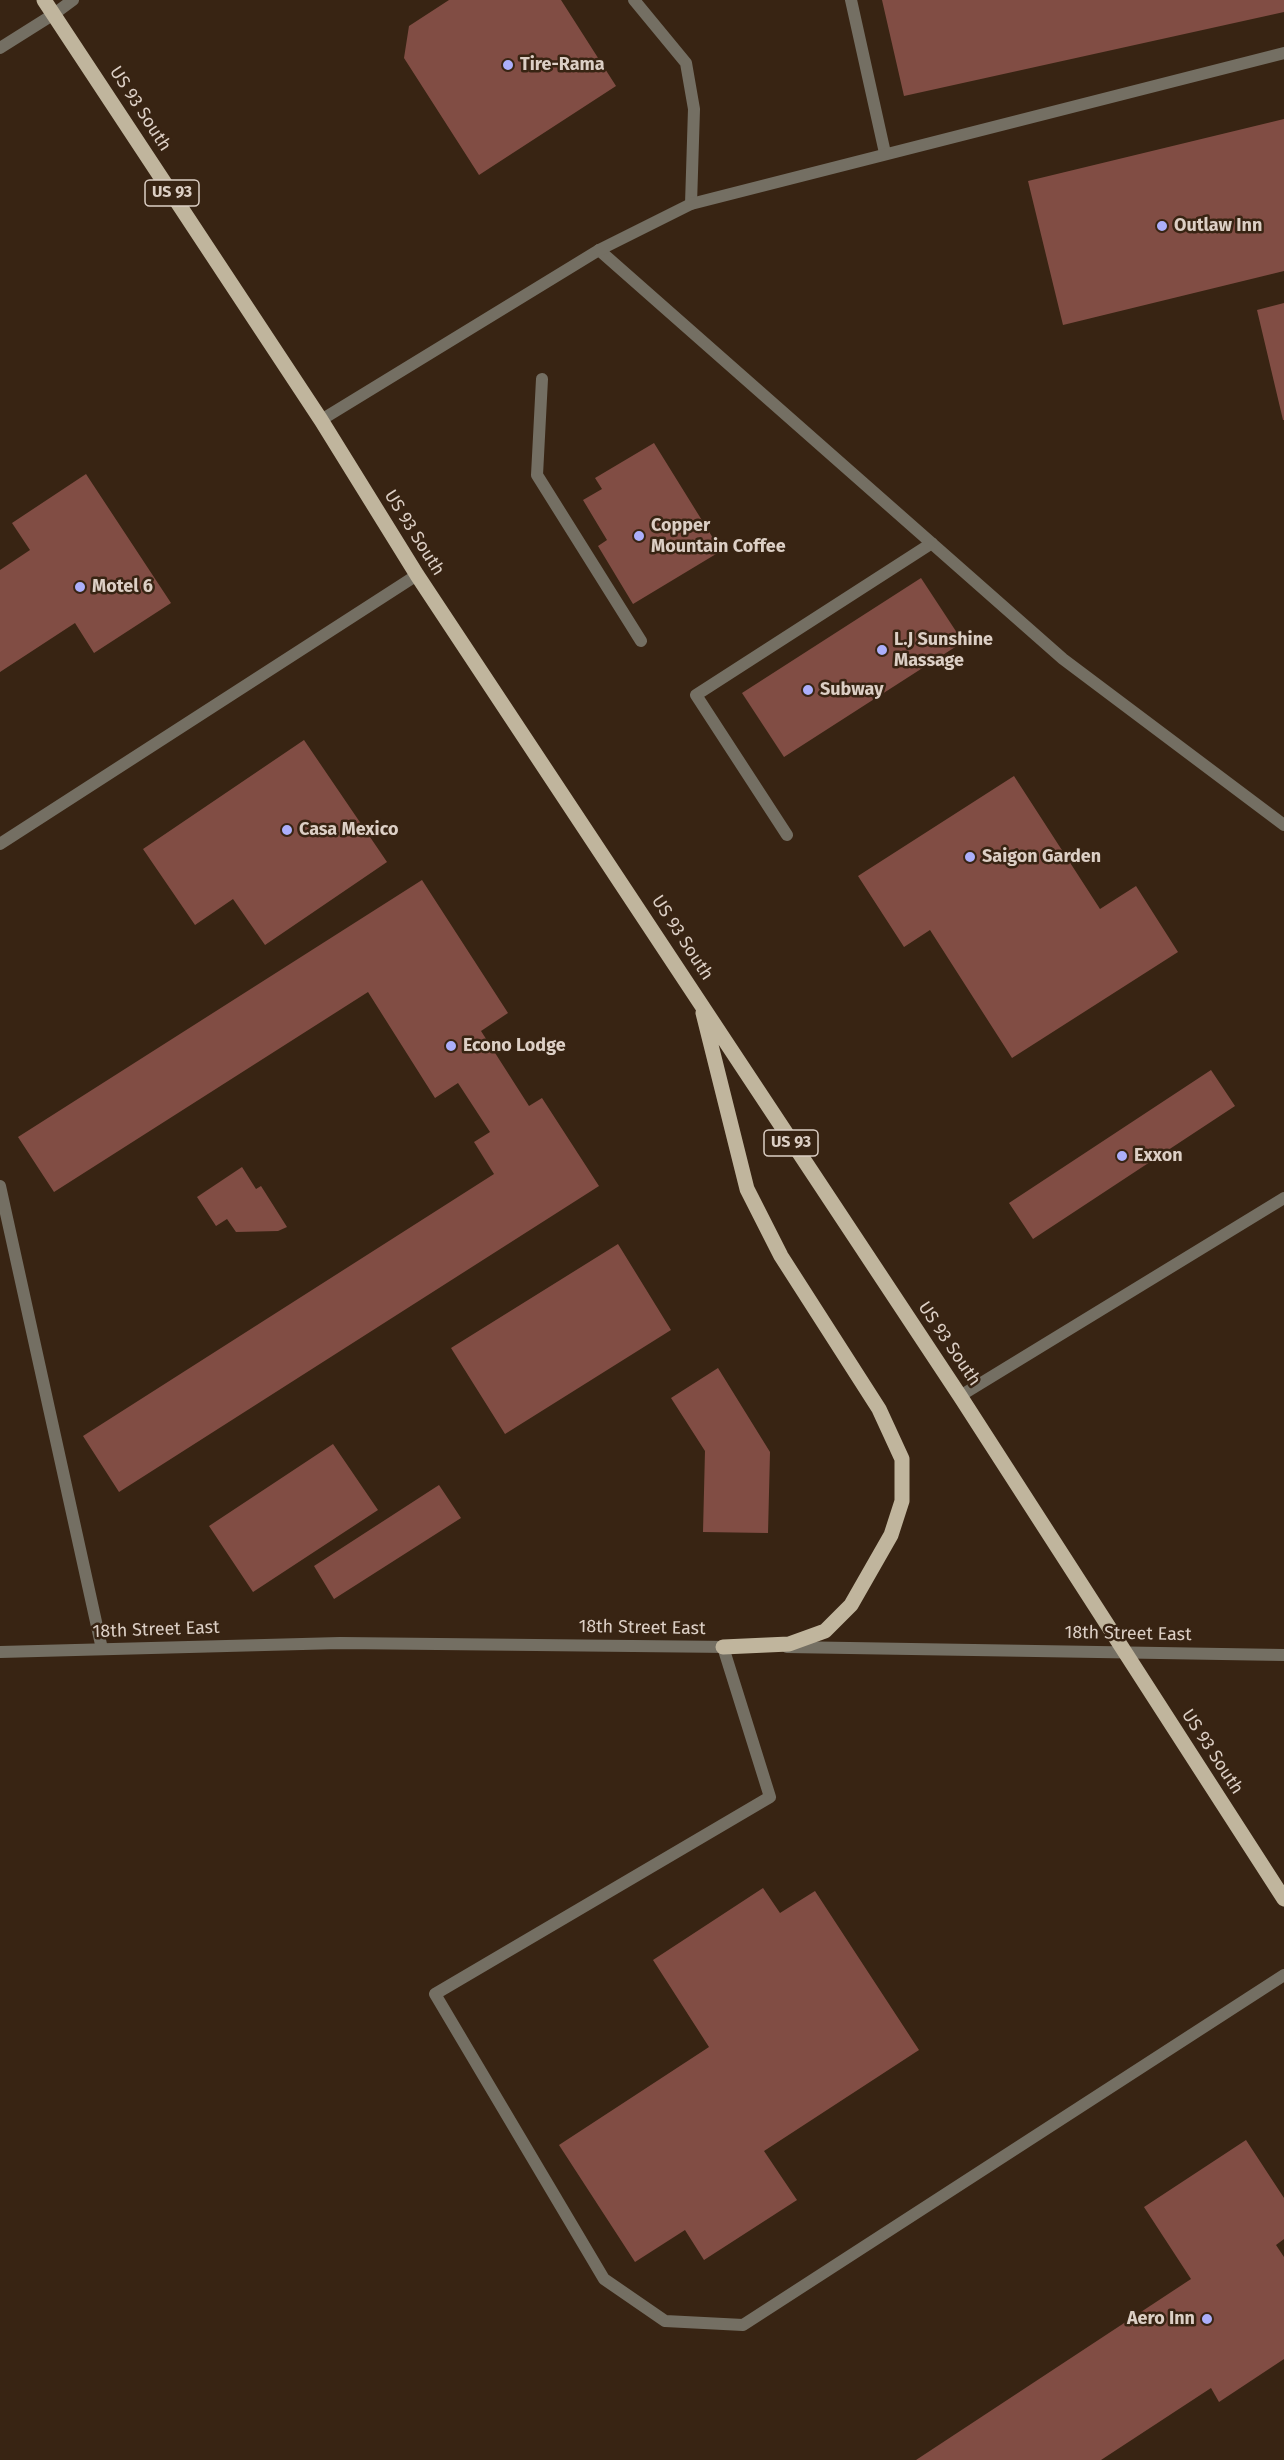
<!DOCTYPE html>
<html>
<head>
<meta charset="utf-8">
<style>
	body { margin:0 }
	canvas { display:block; background:#382413 }
</style>
</head>
<body>
<canvas width="1284" height="2460"></canvas>
<script>
const context = document.querySelector('canvas').getContext('2d');
context.lineJoin = 'round';
function fill(path, color) { context.fillStyle = color; context.fill(path, 'evenodd'); }
const poly = rows => new Path2D(rows.map(r => 'M' + r).join(''));
function trace(path, color, width, dash) { context.strokeStyle = color; context.lineWidth = width; context.lineCap = dash ? 'butt' : 'round'; context.setLineDash(dash || []); context.stroke(path); }
function write(font, color, halo, rows, align = 'center') {
  context.font = font + ' "Fira Sans",sans-serif'; context.lineWidth = 5; context.setLineDash([]); context.textBaseline = 'middle'; context.strokeStyle = halo; context.fillStyle = color; for (const [text, x, y, turn = 0] of rows) {
    context.save(); context.translate(x, y); context.rotate((+turn || 0) * Math.PI / 180); context.textAlign = isNaN(turn) ? turn : align; if (halo) context.strokeText(text, 0, 0); context.fillText(text, 0, 0); context.restore();
  }
}
const building = poly([
	[449,0,561,0,616,86,479,175,404,58,409,26],
	[882,0,1284,0,1284,12,904,96],
	[1284,119,1284,271,1063,325,1028,181],
	[1284,303,1284,420,1283,420,1257,310],
	[654,443,721,551,633,604,598,546,607,540,583,500,602,489,595,478],
	[86,474,171,603,94,653,75,623,0,672,0,570,30,550,12,523],
	[921,578,963,642,784,757,742,693],
	[304,740,387,862,265,945,233,899,195,925,143,849],
	[1014,776,1100,909,1136,886,1178,952,1012,1058,930,930,904,947,858,876],
	[422,880,508,1013,481,1031,529,1106,542,1098,599,1186,119,1492,83,1436,494,1174,474,1142,490,1132,458,1083,435,1098,368,992,54,1192,18,1137],
	[1211,1070,1235,1106,1033,1239,1009,1203],
	[242,1167,256,1189,261,1186,287,1227,278,1231,236,1232,227,1219,216,1226,197,1197],
	[618,1244,671,1330,505,1434,451,1348],
	[718,1368,770,1452,768,1533,703,1532,705,1451,671,1398],
	[333,1444,378,1510,253,1592,209,1526],
	[439,1485,461,1518,334,1599,314,1566],
	[763,1888,780,1913,815,1891,919,2050,764,2151,797,2200,704,2260,685,2230,635,2262,559,2145,709,2047,653,1960],
	[1246,2140,1284,2198,1284,2239,1276,2245,1284,2257,1284,2359,1219,2402,1211,2388,1101,2460,916,2460,1191,2279,1144,2207]
]);
const service = poly([
	[634,0,686,63,694,109,691,204],
	[851,0,885,153],
	[0,48,54,14],
	[599,250,1063,659,1284,825],
	[542,379,537,475,641,641],
	[787,835,696,695,932,543],
	[0,844,417,575],
	[0,1186,102,1649],
	[960,1396,1284,1198],
	[723,1647,770,1797,435,1994,604,2279,665,2321,743,2325,1284,1975]
]);
const minor = poly([
	[321,420,599,250,691,204,1284,53]
]);
const tertiary = poly([
	[54,14,73,0],
	[787,1647,1284,1655],
	[0,1652,340,1643,731,1647]
]);
const primary = poly([
	[44,0,321,420,417,575,960,1396,1284,1899],
	[703,1013,747,1189,781,1256,879,1409,902,1459,902,1501,891,1535,851,1605,825,1631,789,1644,723,1647]
]);
const markers = [
	[508,65,6,"#acaffb"],
	[1162,226,6,"#acaffb"],
	[639,536,6,"#acaffb"],
	[80,587,6,"#acaffb"],
	[882,650,6,"#acaffb"],
	[808,690,6,"#acaffb"],
	[287,830,6,"#acaffb"],
	[970,857,6,"#acaffb"],
	[451,1046,6,"#acaffb"],
	[1122,1156,6,"#acaffb"],
	[1207,2319,6,"#acaffb"]
];
const shields = [
	[172,193,54],
	[791,1143,54]
];
const shieldNames = [
	["US 93",172,193],
	["US 93",791,1143]
];
const poiNames = [
	["Tire-Rama",520,65],
	["Outlaw Inn",1174,226],
	["Copper",651,526],
	["Mountain Coffee",651,547],
	["Motel 6",92,587],
	["L.J Sunshine",894,640],
	["Massage",894,661],
	["Subway",820,690],
	["Casa Mexico",299,830],
	["Saigon Garden",982,857],
	["Econo Lodge",463,1046],
	["Exxon",1134,1156],
	["Aero Inn",1195,2319,"right"]
];
const streetNames = [
	["US 93 South",140,109,57],
	["US 93 South",414,533,58],
	["US 93 South",682,938,57],
	["US 93 South",949,1344,56],
	["18th Street East",642,1628,1],
	["18th Street East",156,1630,-2],
	["18th Street East",1128,1634,1],
	["US 93 South",1212,1752,57]
];
fill(building, '#814d44');
trace(service, '#746f63', 12);
trace(minor, '#746f63', 12);
trace(tertiary, '#746f63', 12);
trace(primary, '#c0b59d', 15);
for (const [x, y, r, color] of markers) { const dot = new Path2D(); dot.arc(x, y, r, 0, 2 * Math.PI); context.fillStyle = color; context.fill(dot); trace(dot, '#382413', 2); }
for (const [x, y, w] of shields) { const box = new Path2D(); box.roundRect(x - w / 2, y - 13, w, 26, 4.5); context.fillStyle = '#382413'; context.fill(box); trace(box, '#dccfc5', 1.5); }
write('bold 16px', '#dccfc5', null, shieldNames);
write('bold 18px', '#dccfc5', '#382413', poiNames, 'left');
write('18px', '#dccfc5', '#382413', streetNames);
</script>
</body>
</html>
